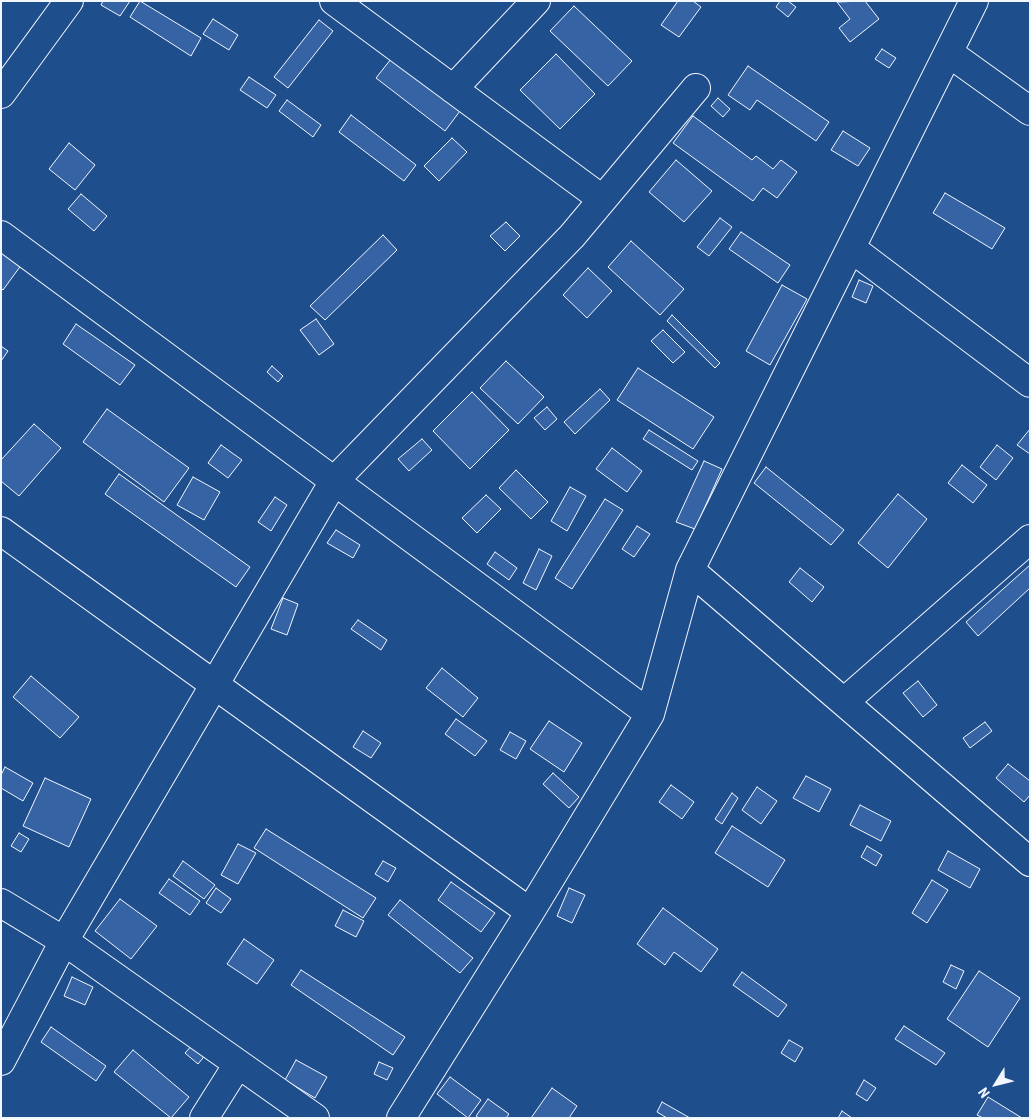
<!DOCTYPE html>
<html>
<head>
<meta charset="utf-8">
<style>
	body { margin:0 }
	#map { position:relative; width:1031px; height:1119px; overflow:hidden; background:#1f4e8c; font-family:"Roboto Condensed",sans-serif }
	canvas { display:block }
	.frame { position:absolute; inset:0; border:2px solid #f2f6ff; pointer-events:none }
	.north { position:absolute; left:971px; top:1059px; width:50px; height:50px; -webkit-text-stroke:4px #1f4e8c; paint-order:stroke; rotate:234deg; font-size:14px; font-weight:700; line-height:20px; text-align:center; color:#f2f6ff }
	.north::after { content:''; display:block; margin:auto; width:18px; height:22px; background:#f2f6ff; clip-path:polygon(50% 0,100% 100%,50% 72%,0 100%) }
</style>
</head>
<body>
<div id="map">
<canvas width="1031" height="1119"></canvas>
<div class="frame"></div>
<div class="north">N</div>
</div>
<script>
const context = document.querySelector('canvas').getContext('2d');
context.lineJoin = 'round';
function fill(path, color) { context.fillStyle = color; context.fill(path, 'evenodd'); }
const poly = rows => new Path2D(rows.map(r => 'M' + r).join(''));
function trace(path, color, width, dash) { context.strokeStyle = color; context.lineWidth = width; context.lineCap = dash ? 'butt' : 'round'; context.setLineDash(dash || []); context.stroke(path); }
const building = poly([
	[103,1,130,1,120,16,101,5,103,1],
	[140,1,201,38,191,56,130,17,140,1],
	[678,1,693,1,701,7,679,37,661,25,678,1],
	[780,1,788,1,796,7,788,17,776,7,780,1],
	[865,1,879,19,850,42,839,28,850,19,837,2,865,1],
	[574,6,632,61,608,86,550,31,574,6],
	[213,19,238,35,229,50,203,34,213,19],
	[319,20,333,31,288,88,274,77,319,20],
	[882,49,896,58,889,68,875,59,882,49],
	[556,54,595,94,560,129,520,90,556,54],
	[391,59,460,111,445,131,376,78,391,59],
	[748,66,829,122,816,141,757,100,750,110,728,95,748,66],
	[249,77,276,95,267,108,240,90,249,77],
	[718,98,730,109,723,117,711,106,718,98],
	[287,100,321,125,313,137,279,111,287,100],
	[351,115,416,165,404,181,339,132,351,115],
	[693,116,752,160,756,156,773,169,781,160,797,172,777,198,763,188,753,201,673,143,693,116],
	[843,131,870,148,858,166,831,150,843,131],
	[452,138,467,152,439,181,424,166,452,138],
	[69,143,95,165,75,190,49,169,69,143],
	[676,160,712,191,684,222,649,192,676,160],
	[945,193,1005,228,992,249,933,213,945,193],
	[81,194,107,216,94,231,68,209,81,194],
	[720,218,732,227,709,256,697,247,720,218],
	[506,222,520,236,505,251,490,236,506,222],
	[741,232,790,265,778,283,729,249,741,232],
	[383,235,397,250,325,320,310,306,383,235],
	[631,241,684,289,660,315,608,267,631,241],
	[1,248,22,264,3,290,1,288,1,248],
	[588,268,612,291,587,318,563,295,588,268],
	[859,280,873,286,866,303,852,297,859,280],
	[782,285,807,299,770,365,746,351,782,285],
	[672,315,720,363,715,368,667,321,672,315],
	[316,319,334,344,319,355,300,330,316,319],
	[76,324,135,365,120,385,63,344,76,324],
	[663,330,685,352,673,363,651,341,663,330],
	[1,346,8,351,1,361,1,346],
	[506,361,544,397,518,424,480,388,506,361],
	[272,366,283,376,278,382,267,372,272,366],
	[638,368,714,417,693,449,617,400,638,368],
	[600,389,610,400,575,434,564,422,600,389],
	[472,392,509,430,470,469,433,431,472,392],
	[547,407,557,419,545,430,534,418,547,407],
	[107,409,189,468,164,502,83,442,107,409],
	[34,424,61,448,19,496,1,481,1,460,34,424],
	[1030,429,1030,454,1017,445,1030,429],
	[649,430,698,461,692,470,643,439,649,430],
	[422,439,432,450,409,471,398,459,422,439],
	[221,445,242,460,228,478,208,463,221,445],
	[997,445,1013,458,996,480,980,467,997,445],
	[612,448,642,471,627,492,596,469,612,448],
	[704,461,722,469,695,529,676,522,704,461],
	[962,465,987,485,973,503,948,483,962,465],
	[766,467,844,530,831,545,754,483,766,467],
	[516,470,548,502,531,519,499,488,516,470],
	[119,474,250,567,236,587,105,494,119,474],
	[193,477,220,492,204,520,177,505,193,477],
	[570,487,586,496,567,531,551,521,570,487],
	[898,494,927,519,888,568,858,543,898,494],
	[486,495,501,509,477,533,462,518,486,495],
	[275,497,287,505,271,531,258,522,275,497],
	[605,499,623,510,572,589,555,578,605,499],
	[637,526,650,534,634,557,622,549,637,526],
	[336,530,360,545,353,558,327,543,336,530],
	[539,549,552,556,536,590,523,583,539,549],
	[495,552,517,568,509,580,487,564,495,552],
	[1030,565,1030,588,978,636,966,622,1030,565],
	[800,568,824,587,812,602,789,582,800,568],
	[283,598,298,604,287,635,271,629,283,598],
	[358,620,387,640,381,650,351,629,358,620],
	[442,668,478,698,463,717,426,688,442,668],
	[31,676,79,717,60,738,13,697,31,676],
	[918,681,937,705,923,717,903,693,918,681],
	[456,719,487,741,475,756,445,734,456,719],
	[549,721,582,743,564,772,530,749,549,721],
	[985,722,992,731,970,748,963,738,985,722],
	[363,731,381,743,371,758,353,747,363,731],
	[510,732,526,741,516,759,500,750,510,732],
	[1008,764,1030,781,1030,795,1024,802,996,778,1008,764],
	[5,767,33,783,23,801,1,788,1,775,5,767],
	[553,773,579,797,569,808,543,784,553,773],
	[806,776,831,789,819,812,793,798,806,776],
	[45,778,91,799,69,847,23,826,45,778],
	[671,785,694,802,682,819,659,802,671,785],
	[757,787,777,801,761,824,742,810,757,787],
	[732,793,738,798,722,824,715,819,732,793],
	[860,805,891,821,881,841,850,825,860,805],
	[732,826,785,860,768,887,715,853,732,826],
	[266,829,376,898,363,918,254,848,266,829],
	[19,833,29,839,21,852,11,846,19,833],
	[238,844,256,853,238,884,221,875,238,844],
	[867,846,882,855,876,866,861,857,867,846],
	[948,851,980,869,970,888,938,870,948,851],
	[183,861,215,885,204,899,173,876,183,861],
	[383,861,396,868,388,882,375,874,383,861],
	[169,879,200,901,190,915,159,893,169,879],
	[932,880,948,890,927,923,912,913,932,880],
	[451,882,495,913,481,932,438,900,451,882],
	[216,888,231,899,221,913,206,903,216,888],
	[569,888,585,895,572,923,557,916,569,888],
	[120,899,157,926,131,959,95,931,120,899],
	[400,900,473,958,460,973,388,915,400,900],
	[663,908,718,949,701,972,674,952,665,965,637,944,663,908],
	[343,910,364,921,356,937,335,926,343,910],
	[244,939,274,960,257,984,227,964,244,939],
	[951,965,964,971,956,989,943,982,951,965],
	[301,970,405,1037,393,1055,291,985,301,970],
	[979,971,1020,998,988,1047,947,1019,979,971],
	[742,972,787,1005,778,1017,733,985,742,972],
	[72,977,93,987,85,1005,64,996,72,977],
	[904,1026,945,1053,936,1065,895,1039,904,1026],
	[51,1027,106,1066,96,1081,41,1042,51,1027],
	[789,1040,803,1048,795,1062,781,1053,789,1040],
	[195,1042,207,1053,198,1064,185,1053,195,1042],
	[133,1050,189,1097,171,1118,114,1072,133,1050],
	[296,1060,327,1077,315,1098,285,1080,296,1060],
	[379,1062,393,1068,387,1080,374,1074,379,1062],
	[450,1077,481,1100,468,1118,437,1094,450,1077],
	[864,1080,876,1088,867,1101,856,1094,864,1080],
	[552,1088,577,1106,569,1118,531,1118,552,1088],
	[988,1097,1022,1118,983,1118,977,1115,988,1097],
	[488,1099,509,1114,506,1118,479,1118,476,1116,488,1099],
	[662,1102,690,1118,667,1118,657,1112,662,1102],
	[842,1111,852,1118,838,1118,842,1111]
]);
const minor = poly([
	[334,1,602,199],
	[949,53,1030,111],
	[453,89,536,1],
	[1,94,69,1],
	[1,235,650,714],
	[851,248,1030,383],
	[1,531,530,912],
	[690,570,1030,862],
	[844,702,1030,539],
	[1,903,64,941,315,1118],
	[1,1061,64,941,334,481,572,236,696,88],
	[204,1118,238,1064],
	[401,1118,530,912,650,714,690,570,974,1]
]);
fill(building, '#3563a3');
trace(building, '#f2f6ff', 1);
trace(minor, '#f2f6ff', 30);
trace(minor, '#1f4e8c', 28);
</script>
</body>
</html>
